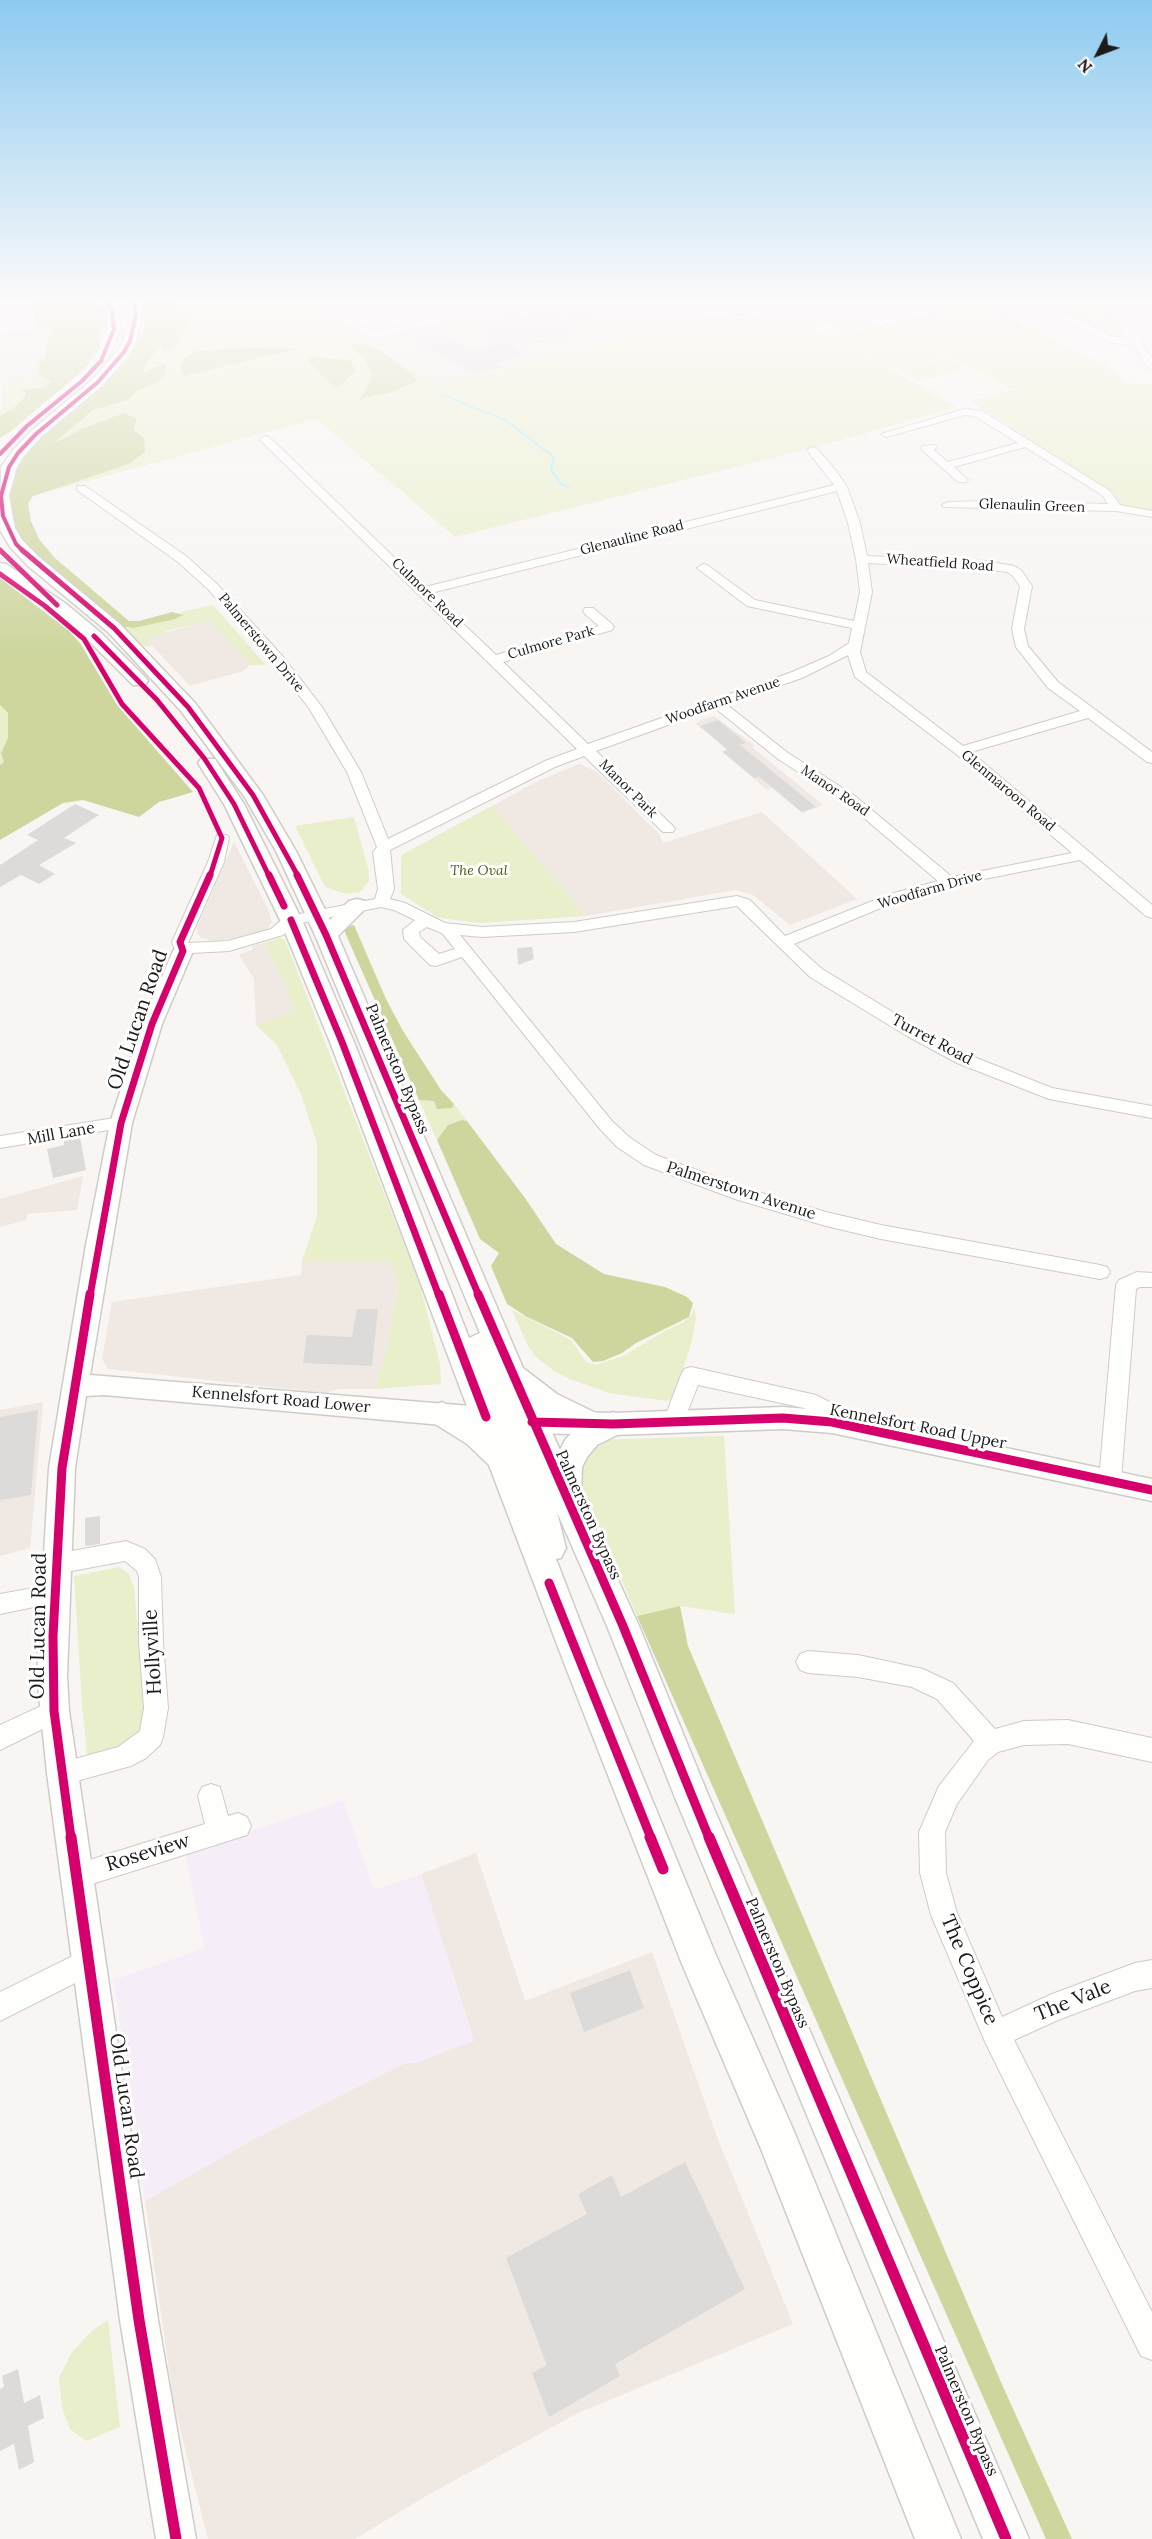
<!DOCTYPE html>
<html>
<head>
<meta charset="utf-8">
<style>
	body { margin:0 }
	#map { position:relative; width:1152px; height:2539px; overflow:hidden; background:#f8f5f3; font-family:Lora,serif }
	canvas { display:block }
	.north { position:absolute; left:1068px; top:24px; width:60px; height:60px; -webkit-text-stroke:4px #fff; paint-order:stroke; rotate:228deg; font-size:16px; font-weight:700; line-height:24px; text-align:center; color:#1d1b19 }
	.north::after { content:''; display:block; margin:auto; width:21px; height:27px; background:#1d1b19; clip-path:polygon(50% 0,100% 100%,50% 72%,0 100%) }
</style>
</head>
<body>
<div id="map">
<canvas width="1152" height="2539"></canvas>
<div class="north">N</div>
</div>
<script>
const context = document.querySelector('canvas').getContext('2d');
context.lineJoin = 'round';
function fill(path, color) { context.fillStyle = color; context.fill(path, 'evenodd'); }
const poly = rows => new Path2D(rows.map(r => 'M' + r).join(''));
function trace(path, color, width, dash) { context.strokeStyle = color; context.lineWidth = width; context.lineCap = dash ? 'butt' : 'round'; context.setLineDash(dash || []); context.stroke(path); }
function write(font, color, halo, rows, align = 'center') {
  context.font = font + ' Lora,serif'; context.lineWidth = 6; context.setLineDash([]); context.textBaseline = 'middle'; context.strokeStyle = halo; context.fillStyle = color; for (const [text, x, y, turn = 0] of rows) {
    context.save(); context.translate(x, y); context.rotate((+turn || 0) * Math.PI / 180); context.textAlign = isNaN(turn) ? turn : align; if (halo) context.strokeText(text, 0, 0); context.fillText(text, 0, 0); context.restore();
  }
}
const built = poly([
	[534,300,649,300,686,322,442,384,397,361,371,341],
	[736,300,825,300,875,326,846,332,829,325,812,328,748,309],
	[39,328,50,329,41,378,0,384,0,334],
	[213,620,250,665,243,671,190,686,145,638],
	[714,716,755,746,752,747,823,805,802,813,772,788,766,789,722,752,726,749,696,724,700,720],
	[579,764,596,771,659,834,663,843,762,812,857,899,790,925,753,895,736,890,586,916,492,806,536,782],
	[234,842,267,907,272,922,268,929,231,939,213,941,202,938,197,934,197,928],
	[263,943,285,982,295,1012,256,1025,254,979,239,955,253,949,252,946],
	[83,1176,77,1210,27,1214,26,1220,0,1227,0,1199],
	[391,1260,398,1288,383,1364,375,1389,338,1389,326,1393,108,1369,102,1359,112,1302,301,1275,302,1261],
	[43,1402,30,1548,0,1556,0,1410],
	[476,1853,525,2001,652,1952,717,2137,793,2324,578,2413,426,2496,355,2539,208,2539,174,2404,145,2201,252,2140,403,2064,419,2062,472,2034,421,1874]
]);
const industrial = poly([
	[343,1800,374,1890,421,1874,474,2041,419,2062,403,2064,252,2140,145,2201,114,1980,205,1948,185,1854]
]);
const green = poly([
	[163,300,317,300,344,324,397,361,442,384,686,322,744,312,793,322,821,333,876,361,955,406,954,408,820,446,455,537,316,419,33,496,34,486,51,446,93,410,162,340],
	[981,300,986,300,1040,335,1107,366,1127,383,1152,384,1152,511,1141,508,1122,507,1113,493,970,401,1014,390,926,345,948,357,895,370,835,338],
	[1098,300,1103,300,1126,339,1119,340,1058,311],
	[948,359,967,369,918,381,899,370],
	[41,378,51,381,42,388,22,392,26,393,16,406,0,416,3,384],
	[213,605,266,665,250,665,212,621,166,631,163,636,146,638,151,646,150,647,136,644,118,626,134,628,182,617,183,615,180,612],
	[0,705,8,713,8,738,1,753,4,762,0,765],
	[492,806,586,916,480,923,455,920,437,917,401,894,401,858,403,854],
	[354,817,369,872,369,881,360,892,345,894,325,887,295,826],
	[280,938,285,940,420,1285,440,1364,441,1384,375,1389,383,1364,398,1288,391,1261,302,1261,317,1216,317,1143,301,1094,277,1045,256,1025,294,1012,285,982,263,943],
	[419,1100,434,1101,437,1105,452,1108,454,1104,467,1121,462,1120,448,1125,437,1140],
	[694,1307,696,1319,690,1348,672,1399,667,1401,609,1393,570,1379,554,1371,536,1357,528,1346,512,1310,571,1340,586,1362,596,1365,625,1355,665,1331,682,1323,691,1316],
	[724,1436,735,1614,680,1606,637,1616,578,1480,576,1457,592,1440],
	[119,1567,129,1574,134,1588,146,1719,143,1728,129,1742,112,1753,87,1755,82,1704,74,1576],
	[108,2320,120,2427,86,2441,70,2429,62,2408,59,2378,72,2352,93,2330]
]);
const forest = poly([
	[32,300,97,300,104,311,106,321,97,348,86,368,11,431,0,438,0,416,16,406,25,396,26,393,20,390,42,388,51,381,39,376,39,364,45,357,50,329,41,329,36,324],
	[140,300,176,300,188,328,170,350,163,350,161,344,145,365,143,373,166,363,165,375,158,382,138,390,128,400,93,410,53,444,84,428,124,413,137,419,133,430,144,438,145,452,129,464,33,496,28,504,31,521,39,539,55,558,129,621,139,621,172,612,184,615,175,619,134,628,118,626,20,543,6,507,17,463,29,449,125,364,145,330],
	[355,343,379,350,414,375,416,381,395,391,360,399,373,376,366,361,351,346],
	[265,348,296,349,184,376,181,369,182,363,189,354,201,350],
	[311,357,350,360,356,371,341,385,335,387,318,372,309,361],
	[0,578,69,631,80,643,117,705,193,792,159,802,139,817,83,800,63,803,0,840,0,765,4,762,1,753,8,738,8,713,0,705],
	[354,925,386,999,403,1031,441,1090,454,1104,452,1108,437,1109,434,1101,419,1100,343,928],
	[462,1120,467,1121,525,1198,556,1244,604,1274,665,1287,687,1297,693,1303,689,1317,636,1343,622,1353,603,1361,593,1362,572,1338,527,1317,507,1304,491,1266,499,1253,480,1239,437,1140,448,1125],
	[680,1606,688,1646,1000,2380,1072,2539,1046,2539,637,1616]
]);
const stream = poly([
	[441,394,505,420,554,457,551,469,560,483,569,488]
]);
const building = poly([
	[612,300,622,318,568,322,558,301],
	[560,315,571,340,509,344,527,354,495,363,502,367,475,374,410,339,438,332,475,351,492,346,485,326,491,325,489,320],
	[718,720,746,743,740,745,816,807,802,812,772,787,759,777,754,778,723,752,728,750,700,726],
	[75,804,99,815,64,838,76,843,39,865,55,874,39,884,21,875,0,887,0,865,38,840,27,835],
	[532,947,534,959,518,965,517,948],
	[80,1137,86,1170,53,1178,47,1149,64,1145,64,1140],
	[357,1309,378,1309,372,1366,303,1363,307,1335,352,1337],
	[38,1410,31,1495,0,1500,0,1417],
	[100,1516,100,1544,85,1546,85,1518],
	[630,1970,644,2008,584,2032,570,1993],
	[685,2162,745,2289,615,2364,620,2376,549,2417,532,2373,547,2365,506,2258,587,2214,578,2194,612,2175,621,2197],
	[18,2369,24,2403,40,2395,44,2418,28,2426,34,2462,19,2470,14,2444,0,2451,0,2389,4,2387,2,2376]
]);
const minor = poly([
	[321,300,331,300,355,322,376,332,452,313,432,300,442,300,462,311,508,300,523,300,375,338,349,326,321,300],
	[652,300,663,300,695,319,687,321,652,300],
	[829,300,840,300,851,305,877,300,892,300,891,302,859,309,888,325,880,327,829,300],
	[1074,300,1091,300,1055,309,1114,337,1130,340,1106,300,1115,300,1152,359,1152,370,1149,369,1134,346,1109,342,1045,311,1012,319,1007,316,1074,300],
	[965,409,982,411,1110,491,1120,505,1152,511,1152,517,1116,511,944,507,942,505,948,502,986,501,1108,504,1102,495,1025,447,954,467,968,480,966,482,958,482,922,450,922,446,936,445,937,447,934,450,948,462,1018,443,975,416,965,415,886,437,881,434,965,409],
	[265,436,269,437,425,587,834,485,807,450,812,447,816,448,834,468,847,487,860,523,867,556,985,561,1014,566,1021,570,1032,586,1024,629,1028,646,1058,682,1152,752,1152,763,1147,762,1088,718,971,752,1152,905,1152,918,1146,916,1080,860,964,883,900,900,794,944,822,969,919,1028,969,1055,1052,1088,1152,1106,1152,1118,1049,1099,957,1063,907,1036,810,977,737,906,574,932,482,937,460,935,612,1121,629,1137,656,1155,748,1189,826,1212,881,1225,1100,1265,1107,1267,1110,1272,1107,1277,1100,1279,881,1239,826,1226,735,1199,644,1165,617,1147,600,1129,462,957,436,966,430,965,404,939,403,930,415,920,394,910,381,907,296,924,283,935,229,951,192,953,183,956,177,955,172,942,208,862,217,835,227,835,229,838,224,862,188,943,228,941,271,929,285,917,375,899,378,889,373,852,377,847,347,772,309,708,275,665,209,590,178,562,77,490,77,486,85,486,186,556,217,584,285,659,322,707,361,772,388,839,545,761,577,749,261,441,260,439,265,436],
	[837,491,848,523,856,559,860,592,854,621,755,600,707,565,703,564,697,568,747,606,852,628,849,643,829,656,792,672,588,744,503,662,612,630,614,627,612,624,593,608,585,608,583,611,585,614,599,626,496,655,431,593,837,491],
	[868,563,985,569,1007,572,1013,576,1020,586,1012,629,1016,647,1048,688,1080,711,963,746,866,672,860,652,872,592,868,563],
	[848,655,855,677,956,754,1072,853,952,877,855,796,788,753,726,704,802,678,848,655],
	[715,708,778,759,845,802,938,881,890,894,785,936,750,900,737,896,574,922,482,927,445,923,405,903,390,899,394,889,390,850,555,767,584,756,663,832,673,832,675,829,673,826,596,751,715,708],
	[427,927,442,933,455,949,439,954,420,937,419,932,427,927],
	[121,1117,127,1119,130,1123,127,1127,0,1148,0,1136,121,1117],
	[1137,1272,1152,1273,1152,1287,1140,1287,1136,1289,1121,1480,1118,1486,1110,1489,1102,1486,1099,1480,1116,1285,1119,1280,1137,1272],
	[691,1367,816,1395,837,1406,843,1422,839,1428,832,1431,825,1428,820,1417,804,1408,698,1385,681,1428,674,1431,667,1428,663,1422,681,1375,684,1369,691,1367],
	[126,1541,145,1549,155,1559,161,1577,163,1642,168,1708,163,1737,160,1745,146,1758,131,1766,62,1785,53,1781,50,1773,53,1765,118,1747,140,1731,144,1708,139,1642,139,1577,137,1571,125,1561,56,1574,48,1571,45,1564,48,1557,56,1554,126,1541],
	[55,1584,63,1587,66,1594,63,1601,0,1614,0,1594,55,1584],
	[808,1651,858,1655,923,1669,953,1683,995,1729,1024,1721,1068,1720,1152,1738,1152,1762,1068,1744,1024,1745,998,1752,988,1760,957,1804,945,1832,946,1873,957,1913,1002,2017,1052,1994,1135,1963,1152,1960,1152,1988,1135,1991,1058,2020,1014,2040,1152,2312,1152,2360,1141,2356,986,2044,931,1915,920,1873,919,1832,939,1786,974,1741,937,1699,912,1687,858,1677,808,1673,800,1670,796,1662,800,1654,808,1651],
	[54,1700,63,1703,66,1711,63,1719,0,1750,0,1725,54,1700],
	[211,1784,220,1787,228,1816,238,1813,247,1817,251,1826,247,1835,76,1889,67,1885,63,1876,67,1867,205,1824,198,1796,202,1787,211,1784],
	[89,1948,99,1951,102,1961,99,1971,0,2021,0,1992,89,1948]
]);
const tertiary = poly([
	[183,945,190,947,193,951,162,1024,132,1123,90,1375,532,1411,613,1413,783,1407,832,1411,1152,1479,1152,1501,832,1433,783,1429,613,1435,532,1433,104,1395,86,1396,75,1468,67,1676,69,1711,158,2320,196,2539,156,2539,120,2320,47,1773,37,1676,49,1468,86,1245,110,1123,142,1024,173,951,176,947,183,945]
]);
const secondary = poly([
	[100,300,112,300,118,310,121,329,108,359,101,363,94,359,107,329,106,310,100,300],
	[127,300,139,300,142,314,137,341,129,355,103,385,41,437,24,456,17,467,9,496,15,528,23,541,39,557,120,624,195,703,263,795,296,851,330,920,349,901,357,899,365,901,368,906,338,936,523,1368,557,1394,602,1416,613,1412,623,1416,628,1424,623,1432,597,1445,587,1457,582,1467,581,1498,639,1626,709,1797,1029,2539,983,2539,676,1800,607,1626,557,1512,566,1548,561,1558,556,1559,598,1668,715,1953,793,2129,961,2539,915,2539,761,2149,682,1964,566,1668,489,1465,467,1444,432,1422,427,1414,432,1406,442,1402,471,1417,330,1042,280,920,224,804,198,763,201,759,215,759,244,804,302,920,354,1042,469,1338,480,1333,315,935,276,851,244,796,181,711,108,632,27,565,10,547,0,530,1,467,13,450,31,431,93,379,118,350,123,341,130,314,127,300],
	[543,1413,575,1429,565,1440,560,1450,543,1413],
	[0,563,6,564,65,603,100,632,145,677,148,681,145,685,133,685,88,640,54,611,0,575,0,563]
]);
const cyclewayFar4 = poly([
	[0,454,27,426,82,381,101,361,114,329,112,310,106,300],
	[24,552,16,544,3,516,1,496,9,467,18,453,36,434,98,382,124,352,130,341,136,314,133,300]
]);
const cyclewayFar3 = poly([
	[0,550,57,605],
	[22,550,114,628,188,707,253,795,298,876],
	[0,574,45,606,84,639,122,704,199,788,222,838,210,876],
	[94,636,157,700,204,758,234,804,269,876]
]);
const cyclewayFar2 = poly([
	[269,875,284,906],
	[297,875,326,935,479,1296],
	[291,920,342,1042,439,1296],
	[90,1296,121,1123,152,1024,183,951,180,942,210,875]
]);
const cyclewayFar1 = poly([
	[439,1294,486,1417],
	[478,1294,623,1626,709,1838],
	[532,1422,613,1424,783,1418,832,1422,1152,1490],
	[549,1583,651,1838],
	[71,1838,54,1711,53,1636,62,1468,90,1294]
]);
const cycleway = poly([
	[71,1837,139,2320,176,2539],
	[650,1837,663,1869],
	[709,1837,1006,2539]
]);
const farStreetnames = [
	["Glenaulin Green",1032,506,2],
	["Glenauline Road",632,538,-14],
	["Wheatfield Road",940,563,4],
	["Culmore Road",427,593,44],
	["Palmerstown Drive",261,643,50],
	["Culmore Park",551,643,-16],
	["Woodfarm Avenue",723,701,-19],
	["Manor Park",628,789,45],
	["Manor Road",835,791,34],
	["Glenmaroon Road",1008,791,40],
	["Woodfarm Drive",930,890,-16]
];
const farParknames = [
	["The Oval",479,871]
];
const streetNames = [
	["Turret Road",932,1040,28],
	["Palmerston Bypass",397,1069,67],
	["Mill Lane",61,1134,-10],
	["Palmerstown Avenue",741,1191,18],
	["Kennelsfort Road Lower",281,1400,5],
	["Kennelsfort Road Upper",918,1427,11],
	["Palmerston Bypass",588,1515,66],
	["Palmerston Bypass",777,1963,67],
	["Palmerston Bypass",966,2411,67]
];
const nearStreetnames = [
	["Old Lucan Road",138,1020,-71],
	["Old Lucan Road",39,1626,-89],
	["Hollyville",153,1652,-93],
	["Roseview",148,1853,-17],
	["The Coppice",969,1970,67],
	["The Vale",1073,2001,-22],
	["Old Lucan Road",126,2106,82]
];
fill(built, '#f0e8e2');
fill(industrial, '#f5edf7');
fill(green, '#e9efcb');
fill(forest, '#ced69e');
trace(stream, '#a5ecfb', 2);
fill(building, '#dddbd9');
trace(minor, '#ceccca', 2);
trace(tertiary, '#ceccca', 3);
trace(secondary, '#ceccca', 3);
fill(minor, '#fefefd');
fill(tertiary, '#fefefd');
fill(secondary, '#fefefd');
trace(cyclewayFar4, '#d6006c', 4);
trace(cyclewayFar3, '#d6006c', 5);
trace(cyclewayFar2, '#d6006c', 7);
trace(cyclewayFar1, '#d6006c', 9);
trace(cycleway, '#d6006c', 11);
const sky = context.createLinearGradient(0, 0, 0, 655);
sky.addColorStop(0, '#8dcaf0');
sky.addColorStop(0.46, '#fcfafa');
sky.addColorStop(1, '#fcfafa00');
context.fillStyle = sky;
context.fillRect(0, 0, 1152, 655);
write('14px', '#1d1b19', '#fff', farStreetnames);
write('italic 14px', '#535d16', '#fff', farParknames);
write('16px', '#1d1b19', '#fff', streetNames);
write('20px', '#1d1b19', '#fff', nearStreetnames);
</script>
</body>
</html>
